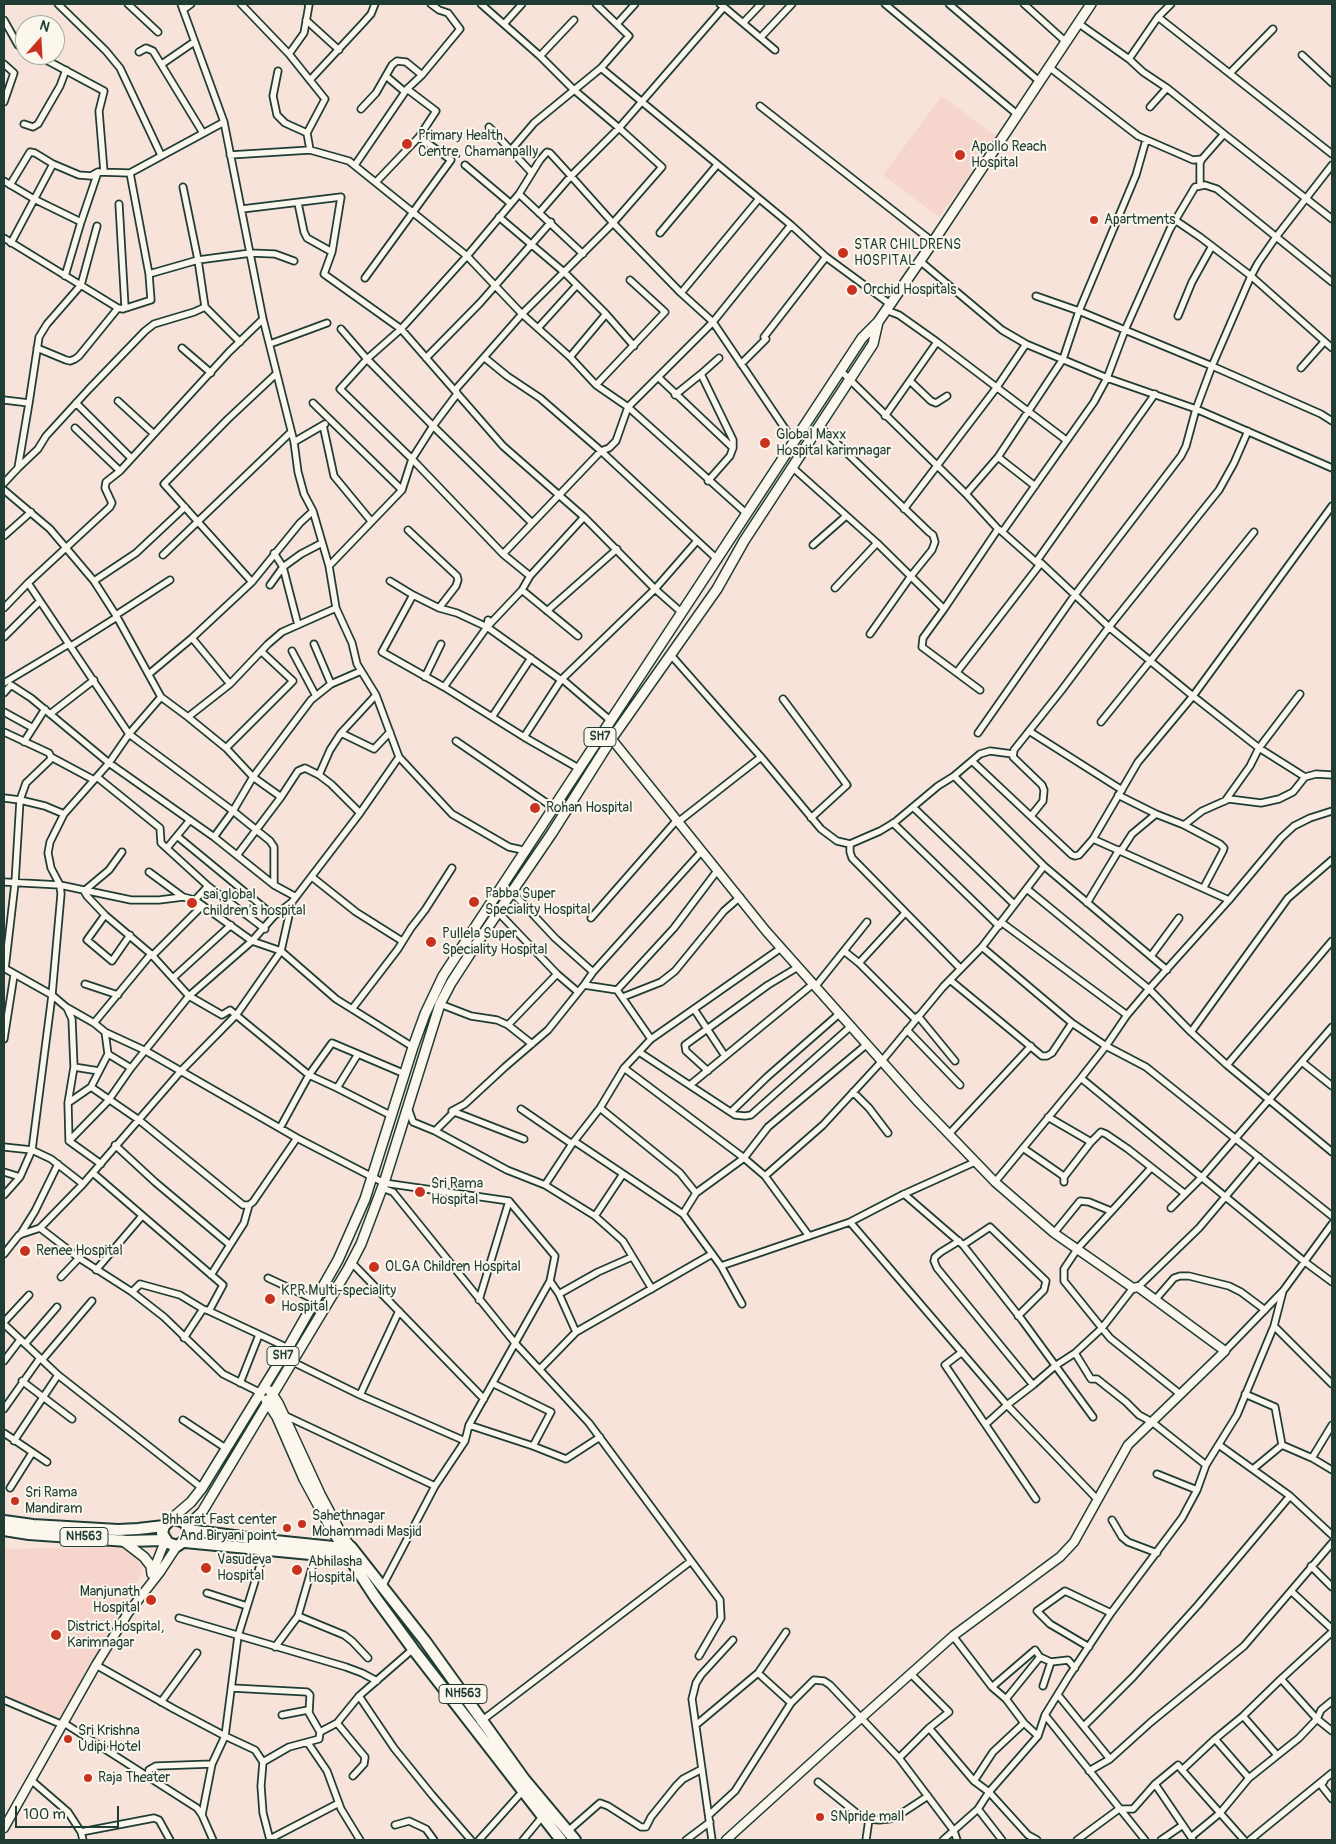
<!DOCTYPE html>
<html>
<head>
<meta charset="utf-8">
<style>
	body { margin:0 }
	#map { position:relative; width:1336px; height:1844px; overflow:hidden; background:#f8e3da; font-family:Pangolin,sans-serif }
	canvas { display:block }
	.frame { position:absolute; inset:0; border:5px solid #1f3d34; pointer-events:none }
	.north { position:absolute; left:15px; top:15px; width:50px; height:50px; box-sizing:border-box; background:#fbf7ec; border:1px solid #a3ada2; border-radius:50%; rotate:19deg; font-size:14px; font-weight:700; line-height:20px; text-align:center; color:#1f3d34 }
	.north::after { content:''; display:block; margin:auto; width:18px; height:22px; background:#c8321e; clip-path:polygon(50% 0,100% 100%,50% 72%,0 100%) }
	.scale { position:absolute; left:15px; top:1806px; width:104px; height:22px; box-sizing:border-box; border:2px solid #1f3d34; border-top:0; padding-left:6px; font-size:15px; line-height:18px; white-space:nowrap; color:#1f3d34; -webkit-text-stroke:4px #fbf7ec; paint-order:stroke }
</style>
</head>
<body>
<div id="map">
<canvas width="1336" height="1844"></canvas>
<div class="frame"></div>
<div class="north">N</div>
<div class="scale">100 m</div>
</div>
<script>
const context = document.querySelector('canvas').getContext('2d');
context.lineJoin = 'round';
function fill(path, color) { context.fillStyle = color; context.fill(path, 'evenodd'); }
const poly = rows => new Path2D(rows.map(r => 'M' + r).join(''));
function trace(path, color, width, dash) { context.strokeStyle = color; context.lineWidth = width; context.lineCap = dash ? 'butt' : 'round'; context.setLineDash(dash || []); context.stroke(path); }
function write(font, color, halo, rows, align = 'center') {
  context.font = font + ' Pangolin,sans-serif'; context.lineWidth = 4; context.setLineDash([]); context.textBaseline = 'middle'; context.strokeStyle = halo; context.fillStyle = color; for (const [text, x, y, turn = 0] of rows) {
    context.save(); context.translate(x, y); context.rotate((+turn || 0) * Math.PI / 180); context.textAlign = isNaN(turn) ? turn : align; if (halo) context.strokeText(text, 0, 0); context.fillText(text, 0, 0); context.restore();
  }
}
const built = poly([
	[942,96,998,138,939,217,883,175],
	[129,1547,143,1560,142,1573,64,1717,53,1716,4,1697,4,1549]
]);
const street = poly([
	[58,4,106,51,120,68,161,155],
	[128,4,158,32],
	[181,4,224,122,263,319,294,442,298,472,304,494,313,511,329,566],
	[241,4,289,54,325,99,307,133,310,150],
	[481,4,540,56,573,89,619,128,724,7,720,4],
	[885,4,1018,115],
	[949,4,1039,81],
	[1024,4,1066,42],
	[724,7,775,50],
	[183,10,191,4],
	[1158,17,1332,154],
	[4,20,18,45,25,49],
	[306,20,339,50],
	[743,23,761,4],
	[1078,23,1129,59,1143,72,1167,88,1224,134,1332,219],
	[504,24,522,4],
	[617,24,635,4],
	[761,37,792,4],
	[139,52,146,48,153,51,203,133],
	[289,54,304,33,309,5,308,4],
	[37,55,104,91,99,111,104,172],
	[1302,55,1332,83],
	[540,56,574,20],
	[1129,59,1158,17,1171,4],
	[4,64,14,73,4,102],
	[162,64,194,42],
	[1049,67,1138,136,1193,160,1202,159,1224,134],
	[601,68,791,225,826,257,890,304],
	[278,71,273,96,277,115,285,123,307,133],
	[1231,72,1273,29],
	[386,76,405,92],
	[310,80,363,23,371,14,375,4],
	[760,106,933,242],
	[1150,107,1167,88],
	[361,109,376,93,392,65,397,61,406,62,422,75],
	[24,124,33,127,38,124,60,86,66,70],
	[489,127,532,173],
	[511,150,534,123,601,68,629,36,596,4],
	[230,155,310,150,349,161,467,256,401,329,367,359,340,389,412,459,503,554,530,576],
	[355,165,407,89,422,75,460,29,448,13,439,10,431,4],
	[465,165,510,203],
	[4,181,34,199,81,222,65,276],
	[376,182,419,137,436,111,407,89],
	[10,185,30,152,35,153,53,164],
	[1200,185,1200,163,1202,159],
	[519,194,583,254],
	[298,203,304,232,307,238,332,252],
	[119,204,125,307],
	[242,209,341,197,332,252,324,274,401,329,503,446,584,517,655,589,681,612],
	[539,213,571,176,619,128,662,167,613,223,522,314,467,256,519,194,540,160,547,152,550,153,571,176,613,223,681,293,713,322,794,442],
	[499,217,565,273,606,314,634,346],
	[1175,220,1200,237,1251,276,1332,348],
	[81,222,98,172],
	[660,233,717,165],
	[4,238,118,308,123,309,151,300,149,274,130,173],
	[11,243,53,164,79,175,91,176,98,172,130,173,224,122],
	[920,261,1002,330,1026,344],
	[149,274,198,260,251,253,275,254,294,261],
	[365,278,451,160,419,137],
	[681,293,758,200],
	[1036,296,1079,311,1212,366,1321,414,1332,421],
	[205,307,240,342],
	[886,310,899,315,937,342],
	[1178,316,1192,282,1212,246],
	[263,319,229,352,120,471,106,482,105,488,112,503,110,507,28,583,129,734,233,811,270,841,274,847,274,885,296,897],
	[538,328,577,285],
	[341,329,367,359,433,426,532,523],
	[764,337,826,257],
	[270,344,327,323],
	[37,348,66,360,70,361,75,359,79,356,118,308],
	[182,348,211,373],
	[570,357,606,314],
	[426,358,480,303,551,222],
	[485,358,507,376,540,398,601,451,718,560],
	[741,364,766,339],
	[1301,368,1324,342],
	[658,377,733,448],
	[910,381,931,401,936,403,947,396],
	[596,385,628,407,747,514],
	[675,395,701,374],
	[4,400,29,403,39,337,47,324,81,285,97,226],
	[118,401,154,434],
	[76,403,131,458],
	[313,403,402,490],
	[885,416,937,342,1066,440],
	[323,425,334,476,371,521],
	[820,427,929,532,933,535,935,542,932,550,911,576,870,634],
	[75,428,120,471],
	[294,442,325,424],
	[998,457,1035,486],
	[792,467,877,543,944,609,998,529,966,494,841,371],
	[18,468,38,449,46,436,89,389,145,331,154,324,194,312,205,307,198,260,183,187],
	[708,481,730,456,733,448,733,440,701,374,719,358],
	[4,483,18,468,29,403],
	[4,490,50,529,94,581,117,617,161,697,188,717,230,684,192,638],
	[966,494,998,457,1063,359,1079,311,1136,175,1146,140],
	[904,509,997,387,1026,344,1107,378,1196,409,1332,468],
	[408,530,457,576,458,580,456,586,439,608],
	[1000,530,1036,562,1041,563,1109,627,1193,696,1259,748,1305,777],
	[1003,531,1094,402,1107,378,1125,330,1170,229,1195,187,1205,185,1217,189,1332,282],
	[4,536,31,512],
	[813,545,846,516],
	[274,553,283,567,298,625],
	[503,554,601,451,609,448,616,441,628,407,713,322,791,225],
	[163,555,291,432],
	[1036,562,1155,394],
	[94,581,136,553,185,507],
	[390,581,413,595,439,608,457,613,487,627,561,680,562,679,611,721],
	[252,582,300,523,313,511],
	[270,585,283,567,301,554,322,543],
	[835,588,877,543],
	[522,590,530,576,584,517],
	[413,595,382,652,444,687,524,737,580,769],
	[4,608,28,583],
	[944,609,923,638,922,647,980,690],
	[547,611,617,549],
	[116,615,170,580],
	[487,627,522,590,578,636],
	[4,637,40,601],
	[314,644,331,684],
	[71,646,117,617],
	[292,651,316,696],
	[670,654,761,757,821,829,837,841,850,844,850,852,852,858,960,968],
	[957,672,1041,563],
	[149,674,192,638,252,582,164,484,228,419,276,374],
	[425,677,441,644],
	[562,679,655,589,696,542],
	[4,683,69,644],
	[230,684,268,644,282,632,336,608],
	[444,687,487,627,488,620],
	[4,693,11,685,31,698,109,763,214,837,233,811,253,777,226,748,188,717],
	[783,699,847,785,811,818],
	[4,712,33,728],
	[50,714,94,680],
	[492,717,531,658],
	[1101,722,1254,532],
	[1029,731,1122,790],
	[4,732,49,753,51,757,50,760,26,783,20,800,45,806,64,814],
	[341,733,374,749,390,732],
	[978,733,1074,596,1181,456,1186,446,1196,409,1212,366,1251,276,1258,263,1276,237,1332,165],
	[524,737,561,680],
	[456,741,554,808],
	[24,742,45,709],
	[226,748,293,681,262,652],
	[51,757,94,780],
	[399,757,452,814,509,847,527,851],
	[972,761,1072,855,1075,856,1079,855,1093,839,1138,762,1193,696,1332,506],
	[954,776,980,754,990,751,1013,754],
	[97,777,160,828,161,843,208,886],
	[1118,795,1156,814,1184,825,1220,844,1224,848,1223,851,1204,887],
	[281,797,253,777,311,700,331,684,361,671],
	[4,798,20,800,15,883,5,969],
	[1225,801,1250,766,1259,748,1300,694],
	[913,807,1014,904],
	[360,813,331,784,319,775,330,750,341,733,376,695],
	[1031,816,1043,801,1044,790,1042,785,1013,757,1014,750,1061,691,1109,627,1219,490,1234,463,1248,431],
	[678,822,761,757],
	[893,823,999,926],
	[1184,825,1202,811,1229,799,1261,803,1279,799,1293,792,1305,777,1316,774,1332,775],
	[177,836,274,916],
	[214,837,274,885],
	[1093,839,1229,900],
	[850,844,880,831,895,822,938,786,954,776,1044,866],
	[167,848,190,820],
	[1121,851,1132,834,1156,814],
	[122,852,109,870,84,891,87,896,105,915,151,954,189,996,222,1015,230,1010,309,1075,337,1088],
	[238,854,281,797,298,771,305,768,319,775],
	[312,877,356,912,402,941],
	[4,882,60,885,131,900,159,900,183,897],
	[1027,889,1149,989,1191,1032,1227,1065,1332,1152],
	[512,892,555,938,593,972,702,851],
	[195,900,208,886,265,929],
	[292,902,281,951,336,999,413,1047],
	[1087,903,1119,850],
	[498,912,557,974,578,992],
	[105,915,87,940,112,961,130,935],
	[591,918,676,821],
	[1001,922,1127,1015],
	[982,947,1072,1023,1106,1046,1146,1067,1332,1216],
	[844,951,859,963,915,1019],
	[152,956,202,906],
	[1151,956,1179,918],
	[859,963,905,913],
	[4,968,52,995,66,1007,94,1023,105,1032,146,1051,297,1138,384,1183,509,1201,555,1256,550,1281,559,1294,576,1332,540,1369],
	[173,978,231,925],
	[950,980,1042,1056,1047,1056,1052,1053,1072,1023],
	[85,984,118,995],
	[584,985,593,972],
	[815,987,867,922],
	[617,990,674,928,717,871],
	[623,997,661,982,675,971,724,911,740,897],
	[440,1004,471,1016,497,1020,508,1025,532,1044],
	[67,1008,72,1019,74,1067,68,1103,69,1141],
	[352,1009,398,949,411,928,425,910,452,868],
	[694,1009,725,1056],
	[918,1016,955,1061],
	[94,1023,151,954],
	[508,1025,557,974],
	[907,1030,960,1085],
	[1191,1032,1288,898,1332,860],
	[4,1039,14,975],
	[651,1039,781,948],
	[639,1052,735,1115,745,1116,751,1115,850,1027],
	[108,1054,131,1068],
	[1302,1062,1332,1086],
	[1227,1065,1332,941],
	[74,1067,99,1071],
	[624,1068,744,1158,768,1127,866,1045],
	[708,1071,686,1051,685,1045,768,985,798,967],
	[1081,1078,1305,1262,1332,1282],
	[690,1085,813,984],
	[91,1087,139,1120,243,1205,249,1205,253,1202,297,1138],
	[853,1092,869,1108,888,1133],
	[68,1103,91,1087,108,1054,105,1032],
	[408,1108,413,1122,435,1131,507,1170,545,1185,595,1216,623,1241,652,1289],
	[600,1108,680,1173,696,1193],
	[521,1109,572,1144],
	[452,1111,524,1139],
	[731,1112,767,1077,839,1014],
	[392,1116,337,1088,358,1054,405,1074],
	[1048,1117,1091,1142],
	[280,1128,309,1075,332,1043,358,1054],
	[435,1131,453,1113,452,1111,465,1104,505,1067,548,1030,584,985,617,990,651,1039,624,1068,600,1108,572,1144,545,1185],
	[949,1134,1031,1046],
	[69,1141,108,1101,131,1068,189,996,252,941,274,916,292,902,360,813,399,757,376,695,357,664,352,643,336,608,329,566,402,490,412,459,433,426,457,394,456,389,522,314,570,357,596,385,665,312,630,280],
	[69,1141,101,1164],
	[574,1141,683,1214,721,1266,742,1304],
	[115,1145,155,1182,230,1245,211,1275],
	[4,1147,32,1150,51,1159,83,1184,40,1228,19,1235,4,1254],
	[1023,1148,1062,1175,1064,1177,1064,1182],
	[1151,1168,1078,1248,1064,1269,1064,1281,1110,1338,1180,1394],
	[4,1172,20,1177],
	[93,1173,223,1285,209,1311,203,1309,184,1338],
	[765,1176,823,1125,881,1062,943,987,982,947,1044,866,1167,970],
	[1064,1177,1091,1142,1101,1132,1106,1134,1128,1149,1184,1193],
	[995,1182,1081,1078,1106,1046,1127,1015,1149,989,1229,900,1281,838,1294,826,1310,818,1332,811],
	[83,1184,180,1072,237,1014,281,951,252,941,195,900,183,897,149,872],
	[382,1188,393,1192,515,1343,589,1423,720,1600,721,1618,699,1656],
	[904,1194,963,1245,1022,1320,1093,1417],
	[4,1195,20,1177,32,1150,52,995,61,894,60,885,51,868,48,853,50,842,64,814,109,763,129,734,161,697],
	[1171,1208,1202,1177,1332,1027],
	[683,1214,696,1193,744,1158,765,1176,809,1236],
	[595,1216,623,1174],
	[850,1222,1007,1405,1033,1385],
	[40,1228,79,1258,132,1292,164,1317,223,1374,261,1393],
	[1054,1233,1080,1201,1089,1202,1111,1211],
	[20,1235,35,1211,58,1164],
	[959,1241,941,1252,935,1257,934,1261,937,1268,1033,1385,1055,1366,1075,1353],
	[230,1245,244,1223,249,1205],
	[963,1245,990,1227,1046,1281,1044,1290,1018,1316],
	[351,1262,484,1399],
	[721,1266,850,1222,904,1194,975,1162],
	[96,1270,142,1216],
	[61,1277,79,1258],
	[268,1278,315,1300],
	[1138,1287,1199,1228,1259,1157],
	[1133,1288,1102,1328,1075,1353,1091,1379,1097,1379,1102,1383,1126,1402,1139,1415,1152,1422,1206,1465],
	[132,1292,140,1284,180,1295,203,1309],
	[559,1294,598,1272,632,1257],
	[479,1300,509,1201],
	[1155,1300,1174,1278,1180,1276,1189,1276,1229,1286,1241,1292,1265,1310],
	[209,1311,288,1348],
	[4,1322,29,1295],
	[4,1324,58,1375,202,1488],
	[1274,1326,1332,1384],
	[576,1332,712,1254],
	[25,1344,57,1307],
	[1225,1351,1283,1291,1332,1224],
	[962,1352,945,1365,1036,1499],
	[42,1360,92,1301],
	[4,1361,20,1340],
	[293,1362,360,1395,465,1441,469,1425,550,1281],
	[22,1381,72,1419],
	[240,1383,259,1335],
	[494,1384,551,1412,533,1446],
	[1245,1394,1275,1407,1282,1445,1312,1458,1332,1470],
	[360,1395,399,1311],
	[4,1409,40,1358],
	[284,1415,435,1486],
	[183,1420,227,1449],
	[986,1424,1007,1405,1097,1499],
	[469,1425,533,1446,566,1459,600,1437],
	[4,1433,47,1462],
	[14,1441,58,1375],
	[1219,1445,1290,1496,1332,1535],
	[1312,1458,1332,1425],
	[1253,1469,1282,1445],
	[1157,1474,1197,1490],
	[10,1488,32,1453],
	[1112,1520,1122,1537,1128,1542,1157,1553],
	[1311,1566,1332,1587],
	[382,1587,435,1486,465,1441],
	[1291,1591,1332,1629],
	[207,1593,247,1606],
	[298,1616,344,1635,352,1641,368,1658],
	[179,1618,346,1667,362,1673,377,1681],
	[953,1636,992,1687,1006,1699,1024,1723,1038,1736],
	[275,1647,298,1616,316,1554],
	[1089,1647,1050,1624,1037,1611,1065,1591,1111,1613],
	[413,1649,359,1696,394,1748,432,1795,471,1840],
	[96,1665,174,1709,225,1736,255,1750,263,1762,261,1786,263,1813,270,1840],
	[758,1673,786,1632],
	[1281,1679,1332,1632],
	[1043,1686,1051,1662],
	[992,1687,1035,1650,1040,1657,1051,1662,1068,1660,1075,1668],
	[232,1688,307,1692,310,1695,309,1713,320,1732],
	[1058,1695,1110,1759],
	[1006,1699,1040,1657],
	[4,1700,63,1725],
	[161,1702,197,1653],
	[791,1703,814,1680,824,1681,830,1685,899,1758,954,1831,957,1840],
	[282,1715,308,1710],
	[1045,1715,1145,1840],
	[1243,1716,1277,1755],
	[480,1722,691,1561],
	[64,1723,197,1808,202,1815,213,1840],
	[337,1723,365,1757,364,1764,353,1776],
	[696,1725,758,1673,791,1703,735,1791,709,1815],
	[1084,1726,1133,1677,1198,1605,1290,1496],
	[929,1728,974,1781,989,1792,1028,1835,1037,1840],
	[1215,1739,1249,1778],
	[308,1743,327,1771,341,1809,360,1840],
	[899,1758,929,1728,949,1712,911,1674],
	[263,1762,289,1747,319,1739,320,1732,337,1723,359,1696],
	[1182,1770,1244,1840],
	[1089,1771,1110,1759,1151,1722,1244,1646,1332,1543],
	[148,1777,149,1770,156,1766,212,1764],
	[31,1780,68,1812,81,1832,83,1840],
	[974,1781,993,1752,1024,1723],
	[1324,1781,1321,1785,1332,1799],
	[818,1782,859,1815,869,1819,879,1820,889,1819,899,1815,928,1796],
	[1155,1784,1193,1840],
	[978,1809,1002,1840],
	[202,1815,212,1764,225,1736,238,1636,265,1549],
	[395,1825,409,1821,426,1829,434,1840],
	[568,1831,600,1803,608,1806,641,1827,646,1827,651,1817,676,1786,683,1779,702,1769],
	[81,1832,154,1818,159,1820,170,1840],
	[1191,1837,1220,1813,1249,1778,1299,1738,1317,1719,1321,1710,1332,1701],
	[270,1839,339,1803],
	[479,1840,522,1792],
	[523,1840,542,1817],
	[686,1840,710,1822],
	[712,1840,692,1699,696,1683,701,1675,733,1640],
	[866,1840,869,1819],
	[943,1840,978,1809,989,1792,1038,1736,1045,1715,1069,1676,1111,1613,1182,1518,1197,1490,1206,1465,1237,1415,1274,1326,1283,1291],
	[1077,1840,1119,1809,1133,1809,1155,1784,1178,1765,1182,1770,1215,1739,1243,1716,1281,1679,1317,1719,1332,1731],
	[1161,1840,1183,1825],
	[1250,1840,1332,1773]
]);
const secondary = poly([
	[603,731,610,737,766,931,919,1103,995,1182,1054,1233,1133,1288,1138,1287,1225,1351,1128,1445,1074,1542,1060,1557,953,1636,833,1743,726,1840],
	[152,1574,165,1541],
	[4,1828,96,1665,128,1613,160,1572,177,1546]
]);
const primary = poly([
	[270,1391,278,1403,320,1494,343,1537,351,1547],
	[266,1400,277,1417,304,1479,330,1527,343,1548],
	[170,1520,191,1502,202,1488,288,1348,338,1260,365,1199,413,1047,425,1014,443,976,862,338,878,322,933,242,1091,4],
	[187,1526,202,1512,348,1269,361,1244,384,1183,440,1004,451,983,475,946,552,833,612,738,717,589,744,541,873,344,878,322],
	[122,1540,144,1557,151,1566,152,1574]
]);
const highway = poly([
	[4,1521,33,1525,118,1530,138,1529,164,1526,170,1520,175,1519,184,1522,187,1526,189,1534,187,1539,177,1546,168,1543,162,1533,164,1526],
	[4,1530,29,1534,127,1541,164,1540],
	[188,1530,265,1540,343,1548,351,1547,425,1641,524,1779,575,1840],
	[185,1542,352,1558],
	[343,1548,375,1597,413,1649,561,1840]
]);
const markers = [
	[407,144,6,"#c8321e"],
	[960,155,6,"#c8321e"],
	[1094,220,5,"#c8321e"],
	[843,253,6,"#c8321e"],
	[852,290,6,"#c8321e"],
	[765,443,6,"#c8321e"],
	[535,808,6,"#c8321e"],
	[474,902,6,"#c8321e"],
	[192,903,6,"#c8321e"],
	[431,942,6,"#c8321e"],
	[420,1192,6,"#c8321e"],
	[25,1251,6,"#c8321e"],
	[374,1267,6,"#c8321e"],
	[270,1299,6,"#c8321e"],
	[15,1501,5,"#c8321e"],
	[302,1524,5,"#c8321e"],
	[287,1528,5,"#c8321e"],
	[206,1568,6,"#c8321e"],
	[297,1570,6,"#c8321e"],
	[151,1600,6,"#c8321e"],
	[56,1635,6,"#c8321e"],
	[68,1739,5,"#c8321e"],
	[88,1778,5,"#c8321e"],
	[820,1817,5,"#c8321e"]
];
const shields = [
	[600,737,32],
	[283,1356,32],
	[84,1537,48],
	[463,1694,48]
];
const shieldNames = [
	["SH7",600,737],
	["SH7",283,1356],
	["NH563",84,1537],
	["NH563",463,1694]
];
const poiNames = [
	["Primary Health",418,136],
	["Centre, Chamanpally",418,152],
	["Apollo Reach",971,147],
	["Hospital",971,163],
	["Apartments",1104,220],
	["STAR CHILDRENS",854,245],
	["HOSPITAL",854,261],
	["Orchid Hospitals",863,290],
	["Global Maxx",776,435],
	["Hospital karimnagar",776,451],
	["Rohan Hospital",546,808],
	["Pabba Super",485,894],
	["Speciality Hospital",485,910],
	["sai global",203,895],
	["children's hospital",203,911],
	["Pullela Super",442,934],
	["Speciality Hospital",442,950],
	["Sri Rama",431,1184],
	["Hospital",431,1200],
	["Renee Hospital",36,1251],
	["OLGA Children Hospital",385,1267],
	["KPR Multi-speciality",281,1291],
	["Hospital",281,1307],
	["Sri Rama",25,1493],
	["Mandiram",25,1509],
	["Sahethnagar",312,1516],
	["Mohammadi Masjid",312,1532],
	["Bhharat Fast center",277,1520,"right"],
	["And Biryani point",277,1536,"right"],
	["Vasudeva",217,1560],
	["Hospital",217,1576],
	["Abhilasha",308,1562],
	["Hospital",308,1578],
	["Manjunath",140,1592,"right"],
	["Hospital",140,1608,"right"],
	["District Hospital,",67,1627],
	["Karimnagar",67,1643],
	["Sri Krishna",78,1731],
	["Udipi Hotel",78,1747],
	["Raja Theater",98,1778],
	["SNpride mall",830,1817]
];
fill(built, '#f6d5cd');
trace(street, '#1f3d34', 9);
trace(secondary, '#1f3d34', 11);
trace(primary, '#1f3d34', 12);
trace(highway, '#1f3d34', 14);
trace(street, '#fbf7ec', 5.5);
trace(secondary, '#fbf7ec', 8);
trace(primary, '#fbf7ec', 9);
trace(highway, '#fbf7ec', 10);
for (const [x, y, r, color] of markers) { const dot = new Path2D(); dot.arc(x, y, r, 0, 2 * Math.PI); context.fillStyle = color; context.fill(dot); trace(dot, '#fbf7ec', 2); }
for (const [x, y, w] of shields) { const box = new Path2D(); box.roundRect(x - w / 2, y - 9.5, w, 19, 4); context.fillStyle = '#fbf7ec'; context.fill(box); trace(box, '#1f3d34', 1); }
write('bold 12px', '#1f3d34', null, shieldNames);
write('14px', '#1f3d34', '#fbf7ec', poiNames, 'left');
</script>
</body>
</html>
